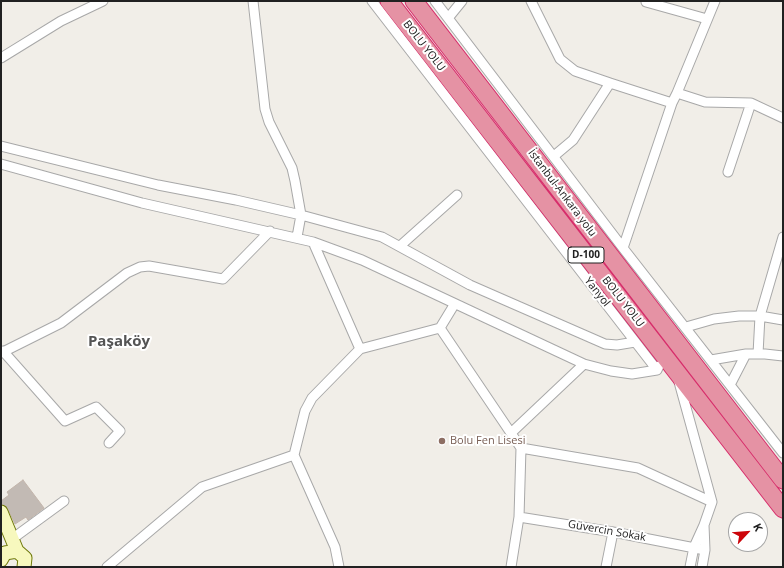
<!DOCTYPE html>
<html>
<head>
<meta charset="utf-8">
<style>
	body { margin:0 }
	#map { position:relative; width:784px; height:568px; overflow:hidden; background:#f1eee8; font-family:"Open Sans",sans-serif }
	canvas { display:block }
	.frame { position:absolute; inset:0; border:2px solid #212121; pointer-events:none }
	.north { position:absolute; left:728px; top:512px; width:40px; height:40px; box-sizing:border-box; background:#fff; border:1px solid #a6a6a6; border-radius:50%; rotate:64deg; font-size:11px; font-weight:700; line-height:16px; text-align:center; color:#212121 }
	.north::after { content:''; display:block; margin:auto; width:14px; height:18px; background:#cc050a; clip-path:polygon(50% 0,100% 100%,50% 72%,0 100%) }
</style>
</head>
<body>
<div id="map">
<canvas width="784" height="568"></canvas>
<div class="frame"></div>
<div class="north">K</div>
</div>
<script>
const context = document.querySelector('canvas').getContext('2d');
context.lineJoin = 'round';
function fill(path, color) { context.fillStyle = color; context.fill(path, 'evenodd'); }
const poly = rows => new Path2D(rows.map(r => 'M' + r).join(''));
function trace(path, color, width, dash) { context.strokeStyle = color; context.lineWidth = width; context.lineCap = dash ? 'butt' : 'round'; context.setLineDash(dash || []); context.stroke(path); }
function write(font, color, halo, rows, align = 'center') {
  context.font = font + ' "Open Sans",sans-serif'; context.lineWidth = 4; context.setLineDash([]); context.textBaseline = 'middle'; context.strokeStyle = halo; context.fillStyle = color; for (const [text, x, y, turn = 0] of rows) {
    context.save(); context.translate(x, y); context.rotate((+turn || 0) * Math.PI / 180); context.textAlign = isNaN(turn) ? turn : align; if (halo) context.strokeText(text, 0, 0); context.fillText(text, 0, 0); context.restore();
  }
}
const building = poly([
	[23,480,44,508,28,520,26,517,15,524,8,509,1,504,1,501,9,495,7,492,23,480]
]);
const street = poly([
	[253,1,265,109,269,122,292,168,295,181,301,215,297,237],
	[372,1,657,370,659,366],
	[435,1,623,248,783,453],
	[531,1,560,59,575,71,610,83,573,140,554,156],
	[646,2,707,19],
	[449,17,462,1],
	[1,58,61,21,103,1],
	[610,83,672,103,623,248],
	[677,93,715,1],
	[672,103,677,93,705,102,751,103,783,118],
	[1,146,158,185,236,200,301,215,382,237,470,285,605,344,617,345,635,342],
	[1,164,142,203,313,242,362,260,584,364,611,371,632,374,657,370],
	[728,172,751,103],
	[400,246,457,195],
	[686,327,714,319,739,316,760,316,783,320],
	[440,328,521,448,638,468,712,502],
	[360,349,440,328,454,305],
	[3,351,65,421,96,407,120,431,109,443],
	[1,353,61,323,127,273,140,267,149,266,223,279,270,231],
	[758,354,760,316,783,237],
	[711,360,746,354,765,354,783,356],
	[679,382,712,502,704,525],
	[730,385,746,354],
	[511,433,584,364],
	[294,455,335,547,339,567],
	[519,517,613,532,705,550],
	[12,539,64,501],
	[107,567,202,487,294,455,305,411,312,398,360,349,313,242],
	[511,567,519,517,521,448],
	[606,567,613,532],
	[690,567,694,547,704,525,705,550,702,567]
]);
const secondary = poly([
	[1,512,17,551],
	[1,560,5,553,17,551,25,558,24,567]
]);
const highway = poly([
	[389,1,783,509],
	[414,1,783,480]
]);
const markers = [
	[442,441,4,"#8d6e63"]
];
const shields = [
	[586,255,36]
];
const shieldNames = [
	["D-100",586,255]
];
const streetNames = [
	["BOLU YOLU",424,46,52],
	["İstanbul-Ankara yolu",562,193,53],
	["Yanyol",597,292,52],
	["BOLU YOLU",623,302,52],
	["Güvercin Sokak",607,531,10]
];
const educationNames = [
	["Bolu Fen Lisesi",450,441]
];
const districtNames = [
	["Paşaköy",119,342]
];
fill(building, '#c2bab4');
trace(building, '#c2b4aa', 1);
trace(street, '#a8a8a8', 11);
trace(secondary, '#6e7808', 15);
trace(highway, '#d72d6b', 19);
trace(street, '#fff', 9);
trace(secondary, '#f7f8be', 13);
trace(highway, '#e592a4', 17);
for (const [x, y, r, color] of markers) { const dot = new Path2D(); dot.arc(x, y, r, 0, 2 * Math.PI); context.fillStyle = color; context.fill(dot); trace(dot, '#fff', 1.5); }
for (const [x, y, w] of shields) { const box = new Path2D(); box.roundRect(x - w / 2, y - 8, w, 16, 3); context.fillStyle = '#fff'; context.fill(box); trace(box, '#212121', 1); }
write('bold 10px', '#212121', null, shieldNames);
write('11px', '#212121', '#fff', streetNames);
write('11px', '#785e54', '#fff', educationNames, 'left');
write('bold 15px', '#545454', '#fff', districtNames);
</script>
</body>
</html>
